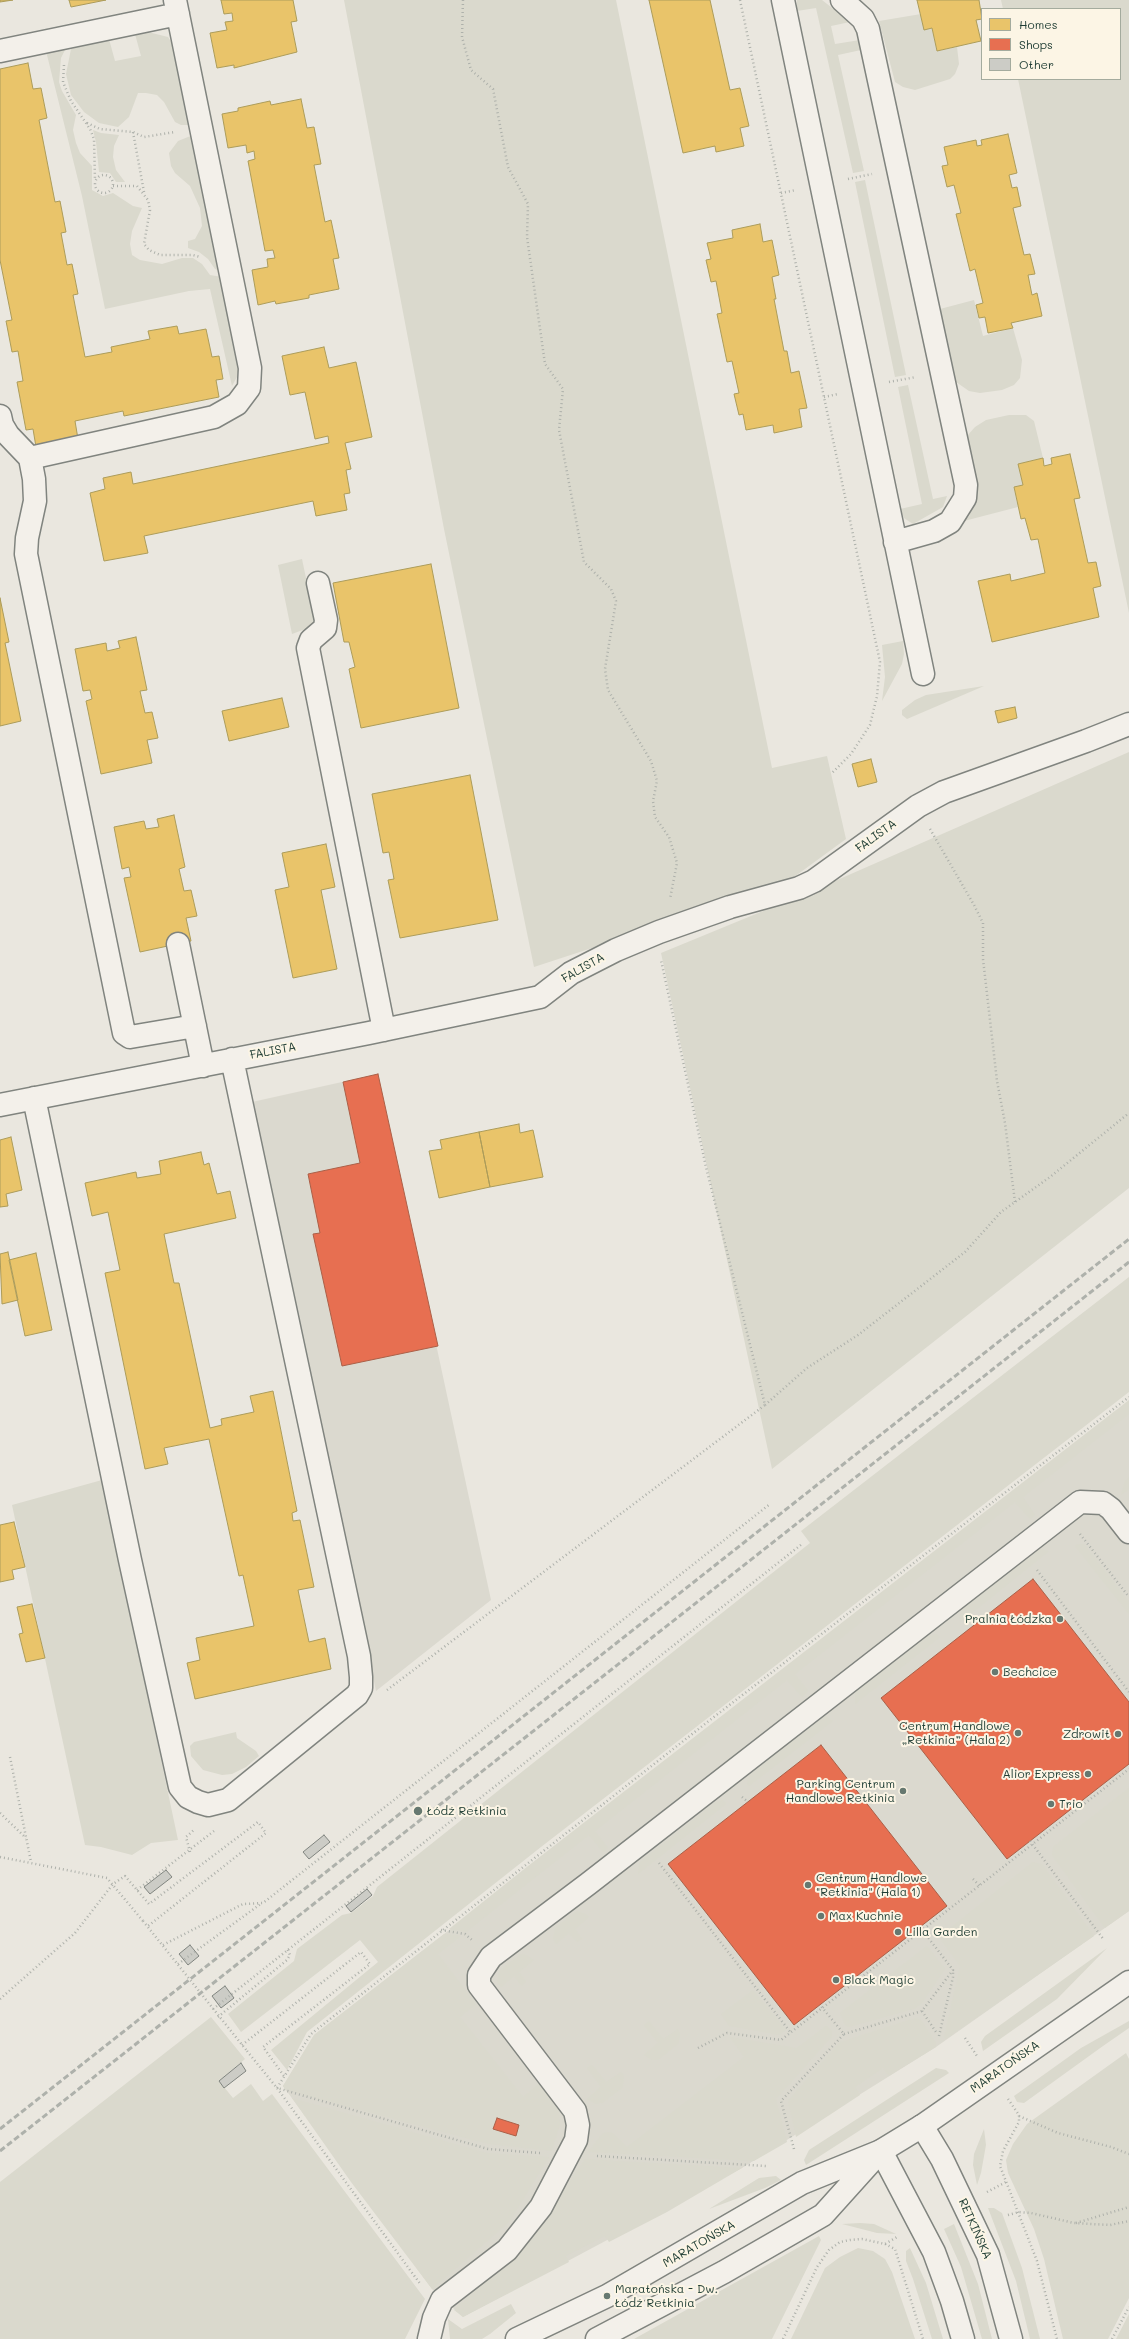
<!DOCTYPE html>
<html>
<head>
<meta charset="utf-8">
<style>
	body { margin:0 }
	#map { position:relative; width:1129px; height:2339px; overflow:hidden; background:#eae7df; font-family:Mali,sans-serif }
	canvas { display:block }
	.legend { position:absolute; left:981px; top:8px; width:140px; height:72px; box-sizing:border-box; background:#fcf5e5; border:1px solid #a4ab9e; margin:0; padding:5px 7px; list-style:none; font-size:12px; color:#1f3d34 }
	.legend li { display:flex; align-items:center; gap:8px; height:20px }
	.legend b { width:20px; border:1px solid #a4ab9e }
</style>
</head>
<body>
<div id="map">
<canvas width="1129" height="2339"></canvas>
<ul class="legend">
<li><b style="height:11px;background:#e9c46a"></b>Homes</li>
<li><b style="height:11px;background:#e76f51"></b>Shops</li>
<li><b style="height:11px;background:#ccccc6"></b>Other</li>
</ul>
</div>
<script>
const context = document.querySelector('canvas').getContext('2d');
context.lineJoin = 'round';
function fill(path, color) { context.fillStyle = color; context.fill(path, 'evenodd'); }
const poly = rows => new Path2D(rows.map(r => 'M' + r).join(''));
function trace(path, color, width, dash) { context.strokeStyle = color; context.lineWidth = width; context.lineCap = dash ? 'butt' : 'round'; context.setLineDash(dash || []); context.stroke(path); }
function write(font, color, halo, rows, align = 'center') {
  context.font = font + ' Mali,sans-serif'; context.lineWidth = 4; context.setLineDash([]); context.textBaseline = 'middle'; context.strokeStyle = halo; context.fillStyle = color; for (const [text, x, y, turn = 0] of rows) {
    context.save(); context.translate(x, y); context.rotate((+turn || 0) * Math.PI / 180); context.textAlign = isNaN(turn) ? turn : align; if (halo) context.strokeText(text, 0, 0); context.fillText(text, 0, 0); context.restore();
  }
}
const built = poly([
	[378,1074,491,1600,376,1691,252,1102],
	[1129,1402,1129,1911,936,2047,742,2168,463,2317,432,2289,283,2086,314,2035]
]);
const green = poly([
	[344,0,616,0,772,768,827,756,846,839,794,877,708,906,653,928,534,967,444,529],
	[797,0,822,0,850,22,831,26,835,44,860,40,861,50,838,55,864,171,853,173,816,8,797,11],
	[1001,0,1129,0,1129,613,1018,79,1120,79,1120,9,1003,9],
	[921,14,924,30,932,28,937,51,957,47,959,64,955,74,950,79,915,90,903,87,895,82,879,21],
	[148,32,168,37,175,48,190,125,181,125,175,122,164,102,157,95,146,93,138,93,129,117,118,127,99,123,84,112,71,95,66,74,71,49,109,39,115,61,141,56,135,34],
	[66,48,61,58,59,82,62,91,76,115,73,130,76,143,80,153,92,166,92,190,103,196,113,193,133,206,142,208,132,231,130,244,132,255,140,260,162,264,182,258,193,258,202,264,210,275,222,277,240,361,237,377,232,386,210,289,189,291,105,309,82,196,46,51],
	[93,130,101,133,119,135,114,146,113,157,116,170,125,182,116,182,110,173,99,172,96,142],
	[193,135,220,271,215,269,208,259,199,252,188,248,188,241,195,239,202,226,200,208,190,186,175,173,171,166,169,153,178,141],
	[865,180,906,375,895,377,855,182],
	[974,300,983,336,1013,328,1022,360,1020,378,1014,385,1002,390,980,393,969,391,956,382,940,309],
	[908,385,933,499,947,496,943,507,913,524,904,518,900,509,922,504,898,387],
	[1009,415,1026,415,1034,421,1043,458,1018,464,1023,485,1014,488,1018,507,964,521,969,516,977,491,967,436,975,427,986,420],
	[302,559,315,621,308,628,292,634,278,565],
	[903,641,904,654,902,664,882,701,885,677,882,645],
	[984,686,907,719,902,715,902,710,915,700,926,695],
	[1129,752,1129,1188,772,1469,661,953,819,888],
	[1129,1277,1129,1392,541,1847,307,2032,287,2070,271,2050,378,1962,360,1940,241,2032,228,2014,294,1961,297,1949,342,1915,351,1913,373,1896,377,1887,810,1543,801,1531],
	[1129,1400,1129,1414,1023,1497,1035,1515,1030,1519,1015,1502,795,1674,808,1691,802,1697,787,1680,595,1831,608,1848,603,1852,589,1835,466,1932,449,1929,528,1866],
	[1129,1477,1129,1489,1121,1495,1125,1481],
	[102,1480,178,1840,151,1843,132,1855,101,1847,85,1845,12,1505],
	[1078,1544,1084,1544,1129,1602,1129,1614,1075,1546],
	[1039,1549,1049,1551,962,1621,959,1618,961,1610],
	[937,1634,940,1637,855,1704,855,1693,929,1635],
	[825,1716,833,1721,749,1786,747,1783,751,1774],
	[236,1732,237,1738,256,1751,259,1756,246,1767,232,1774,222,1775,203,1770,191,1756,190,1746,194,1742],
	[1129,1788,1129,1911,1105,1928,1052,1855,1053,1847],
	[723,1800,726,1804,638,1874,639,1863,716,1802],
	[1033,1862,1042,1864,1094,1936,946,2039,944,2037,960,1966,939,1937],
	[577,1911,586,1914,589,1917,575,1929,582,1939,577,1942,569,1933,556,1944,553,1939,555,1928],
	[444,1934,461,1936,438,1954,476,2004,460,2017,523,2097,539,2084,559,2107,560,2124,552,2151,488,2144,285,2090,283,2086,314,2035],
	[927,1946,945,1969,922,2003,914,2009,849,2027,845,2025,840,2013],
	[1107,1948,1057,1999,983,2051,981,2042,985,2036],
	[521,1954,526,1955,534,1960,519,1972,526,1982,522,1986,514,1976,501,1987,497,1982,499,1971],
	[753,1990,786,2030,779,2035,729,2026,721,2014],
	[211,2017,245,2059,219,2081,233,2098,251,2084,263,2101,272,2094,425,2299,405,2339,0,2339,0,2182],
	[915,2018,921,2020,936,2043,936,2047,889,2076,883,2068,855,2087,860,2095,796,2137,788,2101,840,2042],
	[649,2021,663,2039,678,2029,680,2033,679,2043,658,2060,652,2060,644,2055,658,2043,644,2025],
	[1129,2021,1129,2028,1103,2046,1024,2103,1017,2102,1014,2096,1081,2048],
	[826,2026,832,2031,832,2036,776,2099,787,2142,754,2161,588,2152,603,2133,608,2132,613,2133,627,2147,744,2057,730,2037,797,2048],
	[1126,2053,1129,2059,1129,2298,1108,2339,1063,2339,1044,2259,1034,2229,1008,2173,1006,2160,1013,2144,1027,2124],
	[592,2065,606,2082,621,2072,624,2076,623,2087,602,2103,596,2104,587,2099,601,2087,587,2068],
	[936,2068,946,2070,949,2073,806,2165,804,2160,809,2150],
	[292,2098,487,2153,549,2157,509,2222,432,2289,351,2182],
	[984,2129,986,2145,981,2173,977,2185,973,2165,974,2154],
	[585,2159,742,2168,667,2212,609,2242,605,2236,566,2256,569,2262,463,2317,454,2310,532,2240],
	[776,2176,781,2180,765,2188,709,2209,759,2178],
	[988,2208,994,2208,1002,2213,1022,2268,1040,2339,1030,2339,1016,2281],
	[860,2223,874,2224,896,2234,877,2233,842,2224],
	[954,2224,978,2284,992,2339,982,2339,961,2267,944,2229],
	[819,2236,821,2240,772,2339,634,2339],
	[858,2248,873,2251,885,2259,892,2272,915,2339,791,2339,825,2268,840,2257],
	[910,2248,926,2283,943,2339,932,2339,913,2279,906,2261,906,2251],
	[511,2304,516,2313,490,2334,482,2339,450,2339,448,2319,462,2329],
	[1129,2314,1129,2339,1116,2339]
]);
const homes = poly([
	[0,0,13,0,0,2,0,0],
	[69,0,106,0,71,7,69,0],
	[221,0,293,0,297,21,291,22,297,52,234,68,234,65,217,68,210,33,227,30,225,22,233,21,232,13,224,14,221,0],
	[649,0,710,0,730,90,740,88,749,126,740,128,744,146,716,152,715,146,683,153,649,0],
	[917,0,979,0,982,19,976,20,981,41,937,51,932,28,924,30,917,0],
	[28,63,33,89,41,88,47,118,39,120,55,202,60,201,66,232,61,233,67,265,72,264,78,294,73,295,85,357,112,352,111,347,150,339,148,331,177,326,179,334,206,329,212,357,219,356,223,379,216,380,219,397,124,416,123,411,75,421,78,439,36,447,33,429,26,430,17,382,23,381,18,351,12,352,6,321,12,320,0,260,0,69,28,63],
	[301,99,307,128,314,127,321,164,314,165,325,222,331,220,339,258,333,259,339,289,309,295,309,298,276,304,275,301,258,305,252,270,268,267,267,259,275,258,273,250,265,251,248,161,255,159,254,151,247,153,246,145,228,148,222,114,238,111,238,108,270,101,271,105,301,99],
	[1008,134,1017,173,1009,175,1012,188,1017,187,1021,206,1013,208,1024,255,1030,254,1035,274,1028,275,1032,295,1037,293,1042,316,1011,323,1013,328,988,333,985,317,979,318,976,305,983,303,975,269,970,271,956,214,961,213,954,185,947,187,942,166,948,165,944,147,976,140,977,146,982,145,981,140,1008,134],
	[760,224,763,242,772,240,779,275,772,277,776,299,774,299,784,351,787,351,791,373,799,371,807,408,799,409,802,427,774,433,773,425,746,430,743,414,739,415,734,394,739,393,732,361,727,362,717,314,722,313,716,281,711,282,706,260,711,259,707,243,733,238,732,230,760,224],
	[324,347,329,368,356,362,372,437,345,443,351,469,346,470,350,493,344,494,347,510,316,516,313,501,144,536,148,553,104,561,90,493,105,489,103,478,131,472,133,484,329,443,328,436,315,439,305,392,290,395,282,356,324,347],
	[1070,454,1080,498,1074,499,1088,563,1096,562,1101,586,1093,588,1099,617,992,642,978,581,1010,574,1011,581,1045,573,1038,539,1031,540,1025,518,1021,519,1014,487,1023,485,1018,464,1043,458,1044,466,1052,464,1051,458,1070,454],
	[431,564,459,708,361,728,349,669,355,667,349,642,344,642,333,583,431,564],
	[0,598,9,642,5,643,21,721,0,726,0,598],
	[136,637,147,690,140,691,145,713,152,712,158,738,147,740,152,763,101,774,86,701,92,699,90,690,83,691,75,649,106,643,107,651,120,648,118,641,136,637],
	[282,698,289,727,229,741,222,711,282,698],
	[1015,707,1017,718,998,723,995,711,1015,707],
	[871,759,877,782,858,787,852,764,871,759],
	[470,775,498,920,400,938,388,880,394,879,389,852,383,853,372,794,470,775],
	[174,815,185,867,179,869,184,891,191,890,197,916,186,918,191,941,140,952,124,878,131,877,129,867,122,869,114,827,144,821,146,829,159,827,157,819,174,815],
	[326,844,335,887,321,890,337,969,293,978,275,890,289,887,282,853,326,844],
	[519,1124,520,1133,533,1130,543,1177,490,1187,479,1132,519,1124],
	[479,1132,490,1187,439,1198,429,1151,442,1149,440,1140,479,1132],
	[11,1137,22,1190,6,1194,8,1206,0,1207,0,1140,11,1137],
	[201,1152,204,1165,209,1163,217,1194,230,1191,236,1218,164,1234,174,1283,179,1283,210,1428,222,1425,221,1419,254,1412,250,1396,273,1391,297,1511,292,1513,293,1521,300,1520,314,1587,298,1590,309,1642,325,1638,331,1669,195,1699,187,1663,200,1660,196,1638,254,1626,243,1575,239,1576,209,1439,164,1448,168,1464,145,1469,105,1273,120,1270,108,1212,92,1216,85,1183,136,1172,137,1178,161,1174,159,1161,201,1152],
	[8,1252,18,1300,2,1304,0,1254,8,1252],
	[36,1253,52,1330,25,1336,9,1260,36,1253],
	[14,1522,25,1567,12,1570,14,1579,0,1582,0,1525,14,1522],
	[32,1604,45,1658,26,1662,19,1634,23,1633,17,1607,32,1604]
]);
const shops = poly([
	[378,1074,438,1346,342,1366,313,1234,320,1233,308,1174,360,1163,343,1082,378,1074],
	[1033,1579,1129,1702,1129,1764,1007,1859,881,1698,1033,1579],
	[821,1745,947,1906,794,2025,668,1864,821,1745],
	[497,2118,519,2125,516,2136,493,2129,497,2118]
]);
const building = poly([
	[324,1835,330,1842,309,1859,303,1852,324,1835],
	[166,1870,172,1877,150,1894,144,1887,166,1870],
	[367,1889,372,1895,351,1912,346,1906,367,1889],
	[190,1945,199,1956,188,1965,179,1954,190,1945],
	[225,1986,234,1998,221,2008,212,1996,225,1986],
	[241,2063,246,2071,224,2088,219,2081,241,2063]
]);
const path = poly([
	[463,0,462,37,471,70,493,89,508,167,528,204,527,237,545,364,563,389,559,430,584,562,611,589,616,601,605,669,608,690,651,761,657,781,653,801,655,817,669,837,677,863,670,899],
	[740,0,880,662,877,696,870,725,851,754,831,774],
	[64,65,63,82,71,101,90,129,94,139,95,180],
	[87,123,100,129,133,132,144,137,175,132],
	[133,132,144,192],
	'95 184a9 9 0 1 1 18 0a9 9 0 1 1-18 0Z',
	[848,179,872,174],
	[113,186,137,186,148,200,150,210,144,244,149,250,160,255,193,255,200,257],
	[781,193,796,190],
	[889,382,916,377],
	[824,397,838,394],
	[930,829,974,905,983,923,983,959,997,1081,1005,1123,1015,1202],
	[765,1405,807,1368,858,1335,965,1252,1001,1212,1050,1177,1129,1113],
	[1080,1534,1129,1597],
	[1037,1570,1129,1692],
	[387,1690,765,1405,706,1167,661,960],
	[10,1757,31,1862],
	[742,1797,748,1802],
	[0,1813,26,1838],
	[1030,1841,1104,1940],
	[190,1852,186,1837,195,1829],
	[0,1857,107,1878,143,1921],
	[659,1863,791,2033],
	[973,1879,980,1886],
	[137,1890,214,1831],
	[441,1930,465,1934,472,1940],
	[163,1945,243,1904,263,1903,770,1504],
	[178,1964,262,1903],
	[0,1999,75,1933,113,1884,125,1876,149,1904,258,1822,266,1833,148,1926],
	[213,2009,802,1544],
	[922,2011,936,2032],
	[218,2017,287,1960,290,1955,287,1948],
	[844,2034,922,2011,953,1970,920,1927],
	[939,2036,953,1977,953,1971],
	[965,2038,977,2056],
	[242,2045,361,1952,370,1964,263,2047,284,2076],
	[698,2048,727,2033,781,2040,1129,1769],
	[247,2051,277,2088,421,2285],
	[1008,2099,1019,2115,1019,2122,1003,2151,1000,2166,1037,2261,1057,2339],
	[1019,2116,1058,2133,1111,2147,1129,2154],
	[794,2149,781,2101,844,2034,820,2005],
	[540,2153,488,2149,277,2088,311,2034,710,1720,1129,1397],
	[597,2156,766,2166],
	[987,2192,1006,2182],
	[1008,2215,1019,2212,1031,2213,1074,2223,1110,2225,1129,2221],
	[1076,2223,1129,2207],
	[885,2244,895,2249,923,2339],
	[783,2339,817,2267,829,2250,840,2242,850,2240,862,2239,885,2244,897,2237],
	[1112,2339,1129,2307]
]);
const minor = poly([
	[175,0,250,368,249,388,237,404,214,417,30,458,34,479,35,501,27,538,26,554,124,1033,130,1037,195,1026],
	[783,0,923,674],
	[842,0,863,19,868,29,966,485,965,498,950,522,934,531,895,542],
	[0,51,178,14],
	[0,416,2,425,8,435,30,458],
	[318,583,326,620,325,628,311,640,308,648,384,1030],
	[178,944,203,1066],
	[34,1098,130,1560,180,1787,188,1797,198,1802,208,1805,228,1800,357,1695,361,1688,361,1677,359,1656,232,1059],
	[0,1105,369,1033,540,997,571,973,616,950,659,932,730,907,799,888,814,881,918,806,944,792,1086,741,1129,724],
	[922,2126,942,2159,988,2255,1011,2339],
	[881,2151,934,2252,952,2301,963,2339],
	[429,2339,434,2318,442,2300,507,2250,541,2207,576,2140,578,2125,575,2111,479,1985,479,1975,491,1957,588,1884,1080,1502,1103,1503,1111,1509,1129,1532]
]);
const major = poly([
	[517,2339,607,2296,802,2183,881,2151,922,2126,1129,1982],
	[597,2339,724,2272,823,2215,877,2155]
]);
const rail = poly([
	[0,2129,1129,1239],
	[0,2151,1129,1262]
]);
const pathBridge = poly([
	[143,1921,247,2051]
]);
const markers = [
	[1060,1619,4,"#667870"],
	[995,1672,4,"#667870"],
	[1018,1733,4,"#667870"],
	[1118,1734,4,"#667870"],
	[1088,1774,4,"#667870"],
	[903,1791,4,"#667870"],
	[1051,1804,4,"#667870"],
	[418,1811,5,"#667870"],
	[808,1885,4,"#667870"],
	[821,1916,4,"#667870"],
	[898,1932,4,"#667870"],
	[836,1980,4,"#667870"],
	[607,2296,4,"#667870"]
];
const streetNames = [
	["FALISTA",876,836,-36],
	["FALISTA",583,968,-30],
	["FALISTA",273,1051,-11],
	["MARATOŃSKA",1005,2067,-35],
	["RETKIŃSKA",975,2229,66],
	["MARATOŃSKA",699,2244,-30]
];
const poiNames = [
	["Pralnia Łódzka",1052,1619,"right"],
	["Bechcice",1003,1672],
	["Centrum Handlowe",1010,1726,"right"],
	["„Retkinia” (Hala 2)",1010,1740,"right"],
	["Zdrowit",1110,1734,"right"],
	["Alior Express",1080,1774,"right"],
	["Parking Centrum",895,1784,"right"],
	["Handlowe Retkinia",895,1798,"right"],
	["Trio",1059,1804],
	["Łódź Retkinia",427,1811],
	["Centrum Handlowe",816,1878],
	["\"Retkinia\" (Hala 1)",816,1892],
	["Max Kuchnie",829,1916],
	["Lilla Garden",906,1932],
	["Black Magic",844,1980],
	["Maratońska - Dw.",615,2289],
	["Łódź Retkinia",615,2303]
];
fill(built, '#dbd9cf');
fill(green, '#dad9cd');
fill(homes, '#e9c46a');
trace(homes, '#ac9c5a', 1);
fill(shops, '#e76f51');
trace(shops, '#ab6048', 1);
fill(building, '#ccccc6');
trace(building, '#80847f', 1);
trace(minor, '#80847f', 25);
trace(major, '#80847f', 25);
trace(path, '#aeb1ab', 2.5, [1, 3]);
trace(minor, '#f3f0ea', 22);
trace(major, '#f3f0ea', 22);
trace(rail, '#aeb1ab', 3, [6, 3]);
trace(pathBridge, '#aeb1ab', 2.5, [1, 3]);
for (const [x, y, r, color] of markers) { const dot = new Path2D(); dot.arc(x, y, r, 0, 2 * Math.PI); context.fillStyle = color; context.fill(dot); trace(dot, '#fcf5e5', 1.5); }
write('12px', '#1f3d34', '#fcf5e5', streetNames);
write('12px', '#1f3d34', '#fcf5e5', poiNames, 'left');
</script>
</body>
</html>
